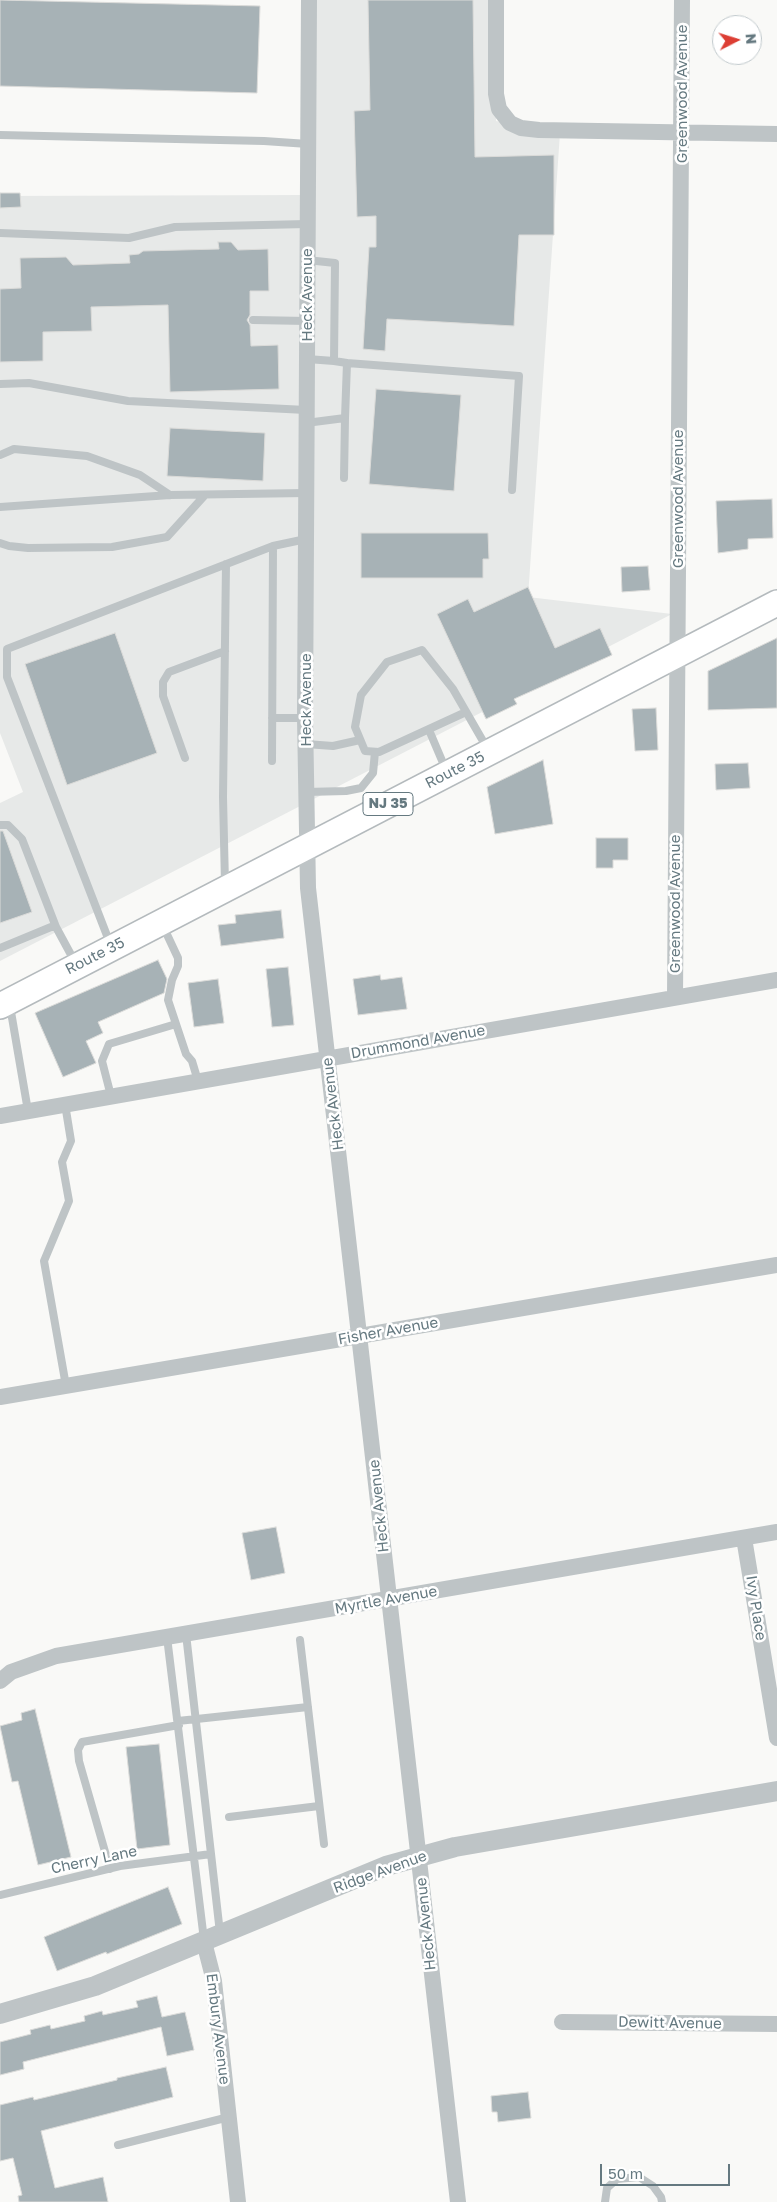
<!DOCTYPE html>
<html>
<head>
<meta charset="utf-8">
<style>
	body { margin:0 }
	#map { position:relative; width:777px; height:2202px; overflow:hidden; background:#f9f9f7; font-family:"Golos Text",sans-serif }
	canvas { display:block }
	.north { position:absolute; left:712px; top:15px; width:50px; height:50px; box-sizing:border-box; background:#fff; border:1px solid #c1c9cc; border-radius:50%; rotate:85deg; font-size:14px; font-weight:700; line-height:20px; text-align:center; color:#657980 }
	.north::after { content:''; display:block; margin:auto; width:18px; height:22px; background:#dc3e34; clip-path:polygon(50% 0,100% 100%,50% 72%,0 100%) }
	.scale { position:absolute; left:600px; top:2164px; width:130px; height:22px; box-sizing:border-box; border:2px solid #657980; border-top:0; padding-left:6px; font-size:15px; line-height:18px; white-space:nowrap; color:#657980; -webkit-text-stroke:4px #fff; paint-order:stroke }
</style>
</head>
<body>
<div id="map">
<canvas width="777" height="2202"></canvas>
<div class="north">N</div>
<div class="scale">50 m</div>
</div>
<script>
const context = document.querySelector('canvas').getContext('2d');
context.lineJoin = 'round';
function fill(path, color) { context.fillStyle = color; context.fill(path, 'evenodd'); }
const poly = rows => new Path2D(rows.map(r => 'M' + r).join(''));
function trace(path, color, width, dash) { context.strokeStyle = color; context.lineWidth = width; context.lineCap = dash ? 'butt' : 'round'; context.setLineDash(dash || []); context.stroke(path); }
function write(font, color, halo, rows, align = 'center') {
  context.font = font + ' "Golos Text",sans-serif'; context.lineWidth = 5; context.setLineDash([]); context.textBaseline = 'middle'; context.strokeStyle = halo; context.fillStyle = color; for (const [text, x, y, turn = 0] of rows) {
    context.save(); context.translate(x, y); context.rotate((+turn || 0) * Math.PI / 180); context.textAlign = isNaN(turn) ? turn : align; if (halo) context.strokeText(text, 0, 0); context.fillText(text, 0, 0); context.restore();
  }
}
const built = poly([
	[309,0,496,0,496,121,560,133,528,597,672,614,0,961,0,803,23,792,0,733,0,196,304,195]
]);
const building = poly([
	[0,0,260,6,257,93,0,86,0,0],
	[368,0,473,0,475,157,554,155,554,235,519,235,514,326,387,319,385,351,363,349,369,247,376,247,376,216,357,217,354,111,370,110,368,0],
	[0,193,20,193,21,207,0,208,0,193],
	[218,242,231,242,238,250,268,249,269,291,250,291,250,315,247,320,250,325,251,346,278,345,279,389,170,392,168,305,91,307,92,331,43,332,43,361,0,362,0,289,21,288,20,258,66,257,73,265,130,263,129,255,139,254,143,251,219,249,218,242],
	[376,389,461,395,454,491,369,484,376,389],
	[170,428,265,433,263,481,167,476,170,428],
	[772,499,773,538,748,539,748,549,718,553,716,501,772,499],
	[361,533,488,533,489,559,483,559,483,578,361,578,361,533],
	[648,566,650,590,622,592,621,567,648,566],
	[528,587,555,648,600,628,612,655,514,699,517,704,486,719,437,614,468,599,474,612,528,587],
	[115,633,157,753,67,785,25,664,115,633],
	[777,638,777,708,708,710,708,671,777,638],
	[656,708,658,750,635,751,632,709,656,708],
	[543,760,553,824,495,834,487,787,543,760],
	[748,763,750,788,716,790,715,764,748,763],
	[0,831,3,831,32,912,0,923,0,831],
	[596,838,628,838,628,860,613,860,613,868,596,868,596,838],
	[281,910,284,938,221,946,218,925,236,923,235,915,281,910],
	[158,960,167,979,164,993,98,1022,103,1033,86,1041,96,1063,63,1077,35,1013,158,960],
	[288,967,294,1025,272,1027,266,969,288,967],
	[380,975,381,980,402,977,407,1009,358,1015,353,979,380,975],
	[218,979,224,1023,194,1027,188,983,218,979],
	[276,1527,285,1573,251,1580,242,1533,276,1527],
	[35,1709,71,1857,38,1865,18,1781,12,1782,0,1726,22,1720,21,1713,35,1709],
	[159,1744,170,1845,137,1849,126,1747,159,1744],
	[168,1887,182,1924,107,1954,106,1952,57,1971,44,1937,168,1887],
	[157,1996,162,2017,185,2012,194,2050,167,2056,161,2027,23,2062,24,2069,0,2075,0,2042,31,2034,30,2030,50,2025,51,2029,85,2021,84,2016,102,2011,103,2015,138,2007,136,2001,157,1996],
	[166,2067,173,2097,41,2131,55,2188,103,2177,108,2202,19,2202,18,2196,22,2195,13,2158,0,2161,0,2105,33,2097,34,2100,117,2080,117,2078,166,2067],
	[528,2092,531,2118,498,2122,497,2112,492,2112,491,2096,528,2092]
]);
const service = poly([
	[0,135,264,141,308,144],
	[0,233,129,238,175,227,307,224],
	[253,320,307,321],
	[307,359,334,361],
	[347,363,519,376,512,490],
	[0,384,29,383,128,401,306,410],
	[306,423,345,418,347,363,334,361,335,263,307,260],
	[0,455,14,449,87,456,140,475,170,495],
	[344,478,345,418],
	[0,507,170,495,306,493],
	[0,543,9,546,28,548,112,547,167,537,205,495],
	[466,712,379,752,365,751,355,727,361,695,387,662,422,650,453,689,487,748],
	[272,718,305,718],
	[429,730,446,770],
	[306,744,333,746,360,740],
	[185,758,163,696,163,682,169,672,225,651],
	[272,761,273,546],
	[306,792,346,791,361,788,373,773,375,752],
	[0,825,8,825,22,839,56,927],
	[225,884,223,797,226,564],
	[163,926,178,958,178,966,172,980,168,1000,186,1054,192,1061,198,1081],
	[111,946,7,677,7,649,273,546,306,539],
	[0,948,51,927,56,927,76,964],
	[10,1006,28,1111],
	[111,1096,102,1061,109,1044,176,1024],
	[65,1104,71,1141,62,1162,69,1201,44,1261,66,1386],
	[186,1634,220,1933],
	[167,1637,204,1940],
	[300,1640,324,1844],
	[178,1721,308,1707],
	[229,1817,319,1806],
	[110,1869,79,1761,78,1750,82,1742,179,1725],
	[0,1895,120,1866,211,1854],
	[118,2145,229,2117],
	[605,2202,607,2188,617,2179,639,2177,653,2186,661,2197,662,2202]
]);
const minor = poly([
	[309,0,305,718,308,888,458,2202],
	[496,0,496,94,499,109,510,123,521,128,539,130,777,134],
	[675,997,682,0],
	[0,1116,777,980],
	[0,1397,777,1265],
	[744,1538,777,1738],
	[0,1681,11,1672,56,1656,777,1532],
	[204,1942,214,1981,238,2202],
	[562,2022,777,2024]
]);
const tertiary = poly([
	[0,2014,95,1986,386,1866,455,1847,777,1791]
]);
const primary = poly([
	[0,1006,777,603]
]);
const shields = [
	[388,804,50]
];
const shieldNames = [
	["NJ 35",388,804]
];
const streetNames = [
	["Greenwood Avenue",682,94,-90],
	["Heck Avenue",307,295,-90],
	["Greenwood Avenue",678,499,-90],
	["Heck Avenue",306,700,-90],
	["Route 35",455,770,-27],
	["Greenwood Avenue",675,904,-90],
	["Route 35",95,956,-27],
	["Drummond Avenue",418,1042,-10],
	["Heck Avenue",333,1104,-97],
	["Fisher Avenue",388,1331,-10],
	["Heck Avenue",379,1506,-96],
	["Myrtle Avenue",386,1600,-10],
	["Ivy Place",756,1608,81],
	["Cherry Lane",94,1860,-12],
	["Ridge Avenue",380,1872,-20],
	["Heck Avenue",426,1924,-96],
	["Dewitt Avenue",670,2023,1],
	["Embury Avenue",218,2029,83]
];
fill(built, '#e7e9e8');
fill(building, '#a7b2b6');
trace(building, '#dbdbd9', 1);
trace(primary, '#b4babd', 28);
trace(service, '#bec4c6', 8);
trace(minor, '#bec4c6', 16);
trace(tertiary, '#bec4c6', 20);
trace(primary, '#fff', 25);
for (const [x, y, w] of shields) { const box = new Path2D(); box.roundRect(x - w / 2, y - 11.5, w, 23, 4); context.fillStyle = '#fff'; context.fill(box); trace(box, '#657980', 1); }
write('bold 14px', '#657980', null, shieldNames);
write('15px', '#657980', '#fff', streetNames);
</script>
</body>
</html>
